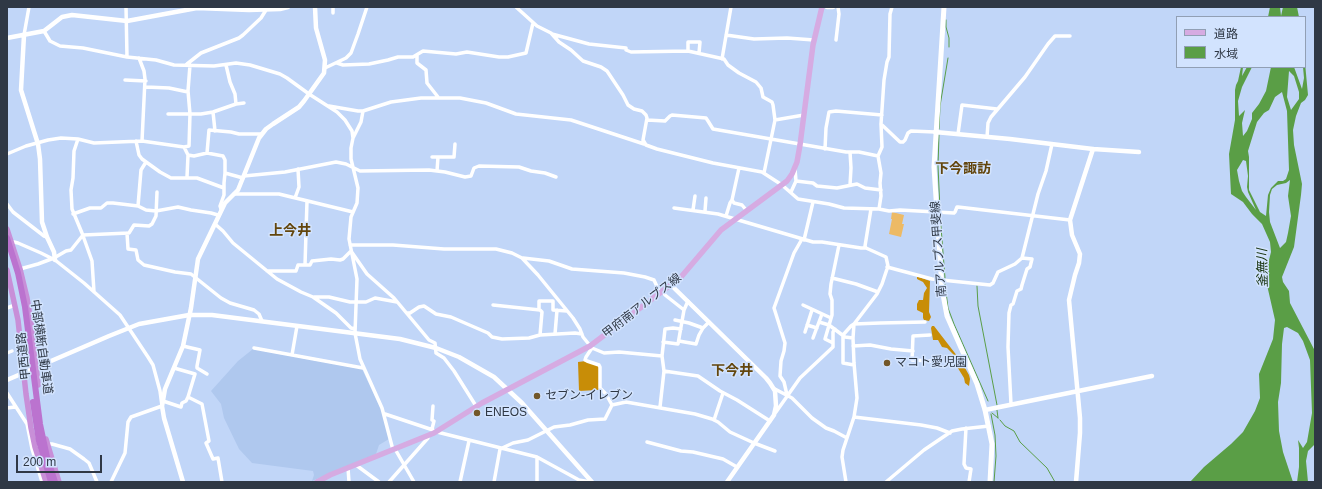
<!DOCTYPE html>
<html>
<head>
<meta charset="utf-8">
<style>
	body { margin:0 }
	#map { position:relative; width:1322px; height:489px; overflow:hidden; background:#c1d6f8; font-family:Arial,"Noto Sans JP",sans-serif }
	canvas { display:block }
	.frame { position:absolute; inset:0; border:8px solid #2f3845; pointer-events:none }
	.legend { position:absolute; left:1176px; top:16px; width:130px; height:52px; box-sizing:border-box; background:#d2e3fe; border:1px solid #919fb4; margin:0; padding:5px 7px; list-style:none; font-size:12px; color:#2f3845 }
	.legend li { display:flex; align-items:center; gap:8px; height:20px }
	.legend b { width:20px; border:1px solid #919fb4 }
	.scale { position:absolute; left:16px; top:455px; width:86px; height:18px; box-sizing:border-box; border:2px solid #2f3845; border-top:0; padding-left:5px; font-size:12px; line-height:14px; white-space:nowrap; color:#2f3845; -webkit-text-stroke:3px #d2e3fe; paint-order:stroke }
</style>
</head>
<body>
<div id="map">
<canvas width="1322" height="489"></canvas>
<div class="frame"></div>
<ul class="legend">
<li><b style="height:5px;background:#d6abe2"></b>道路</li>
<li><b style="height:11px;background:#5a9e46"></b>水域</li>
</ul>
<div class="scale">200 m</div>
</div>
<script>
const context = document.querySelector('canvas').getContext('2d');
context.lineJoin = 'round';
function fill(path, color) { context.fillStyle = color; context.fill(path, 'evenodd'); }
const poly = rows => new Path2D(rows.map(r => 'M' + r).join(''));
function trace(path, color, width, dash) { context.strokeStyle = color; context.lineWidth = width; context.lineCap = dash ? 'butt' : 'round'; context.setLineDash(dash || []); context.stroke(path); }
function write(font, color, halo, rows, align = 'center') {
  context.font = font + ' Arial,"Noto Sans JP",sans-serif'; context.lineWidth = 3; context.setLineDash([]); context.textBaseline = 'middle'; context.strokeStyle = halo; context.fillStyle = color; for (const [text, x, y, turn = 0] of rows) {
    context.save(); context.translate(x, y); context.rotate((+turn || 0) * Math.PI / 180); context.textAlign = isNaN(turn) ? turn : align; if (halo) context.strokeText(text, 0, 0); context.fillText(text, 0, 0); context.restore();
  }
}
const built = poly([
	[253,349,362,369,383,414,389,439,379,445,376,454,312,481,314,475,313,471,252,463,239,449,224,418,221,404,211,391,238,361]
]);
const green = poly([
	[892,212,904,215,902,224,904,224,901,237,889,234,892,219,891,219]
]);
const forest = poly([
	[917,277,919,277,930,281,929,312,931,317,929,321,924,320,923,318,923,313,917,310,917,304,919,300,923,300,924,293,927,288,923,282,917,279],
	[932,326,934,326,961,361,969,375,970,379,969,386,965,383,964,378,956,365,953,354,947,348,942,347,938,340,933,340,931,328],
	[586,361,598,365,599,368,599,389,598,390,579,391,578,362]
]);
const water = poly([
	[1270,7,1280,7,1281,16,1283,7,1297,7,1299,17,1268,17],
	[1305,63,1308,95,1305,100,1301,103,1296,116,1293,130,1294,145,1302,184,1301,195,1294,247,1282,277,1283,282,1289,291,1290,303,1315,351,1315,444,1308,451,1306,461,1308,482,1297,482,1299,467,1299,448,1298,440,1303,448,1307,442,1312,413,1310,360,1303,341,1298,333,1287,327,1284,328,1282,344,1281,383,1278,402,1279,431,1283,452,1293,482,1190,482,1204,467,1231,444,1243,432,1255,411,1260,398,1259,374,1273,339,1275,320,1267,285,1265,282,1264,267,1267,268,1271,252,1270,242,1262,224,1252,214,1243,202,1231,194,1229,154,1235,120,1235,90,1236,85,1238,81,1241,67,1243,67,1242,76,1247,67,1252,67,1242,87,1238,101,1239,116,1245,110,1242,123,1243,136,1247,131,1252,119,1252,113,1259,104,1266,91,1271,67,1294,67,1302,89,1304,78,1303,67,1305,67],
	[1289,71,1294,76,1299,92,1299,99,1291,110,1287,97],
	[1282,92,1287,111,1289,170,1286,179,1283,181,1278,181,1271,188,1268,195,1266,216,1260,212,1249,190,1249,157,1248,151,1257,122,1264,113,1269,110,1275,97],
	[1243,160,1246,161,1248,176,1247,187,1248,192,1256,210,1246,197,1242,191,1239,181,1237,170],
	[1290,180,1288,196,1291,216,1288,233,1286,242,1280,248,1270,222,1269,212,1270,195,1272,189,1277,185,1286,183]
]);
const stream = poly([
	[946,20,946,27,949,38,949,47],
	[939,129,940,106,948,58],
	[939,135,938,166,940,210],
	[940,214,945,278],
	[945,284,948,308,954,324,988,401],
	[977,286,978,306,997,405],
	[997,410,998,418],
	[992,413,998,418],
	[991,414,995,435,996,456,994,482],
	[1000,420,1005,426,1014,431,1020,442,1047,468,1055,482]
]);
const minor = poly([
	[126,7,127,57],
	[516,7,537,26,551,33,559,42,571,50,583,61,601,67,607,71,623,95,628,105,634,109,642,111,646,115,647,118,643,140,646,145,657,149,713,163,762,172,782,185,798,199,829,204,844,208,879,209,889,211,900,210,954,213,955,212,957,207,958,207,1070,220],
	[333,13,333,7],
	[44,31,50,41,60,46,83,48,127,57,156,60,174,65,214,66,236,63,250,65,280,74,287,78,309,94,337,112,345,120,352,131,353,138,351,148,351,159,358,188,357,203,351,217,349,239,357,279,355,333,360,359,382,408,393,450],
	[552,34,589,44,626,48,626,50,631,52,688,51,724,59,728,65,739,73,756,82,761,88,763,97,772,102,773,105,775,120,764,173],
	[24,35,29,7],
	[726,35,754,39,787,38,814,40],
	[836,40,839,14,838,7],
	[688,51,688,42,700,42,699,53],
	[417,55,417,63,426,70,427,83,438,97],
	[139,58,144,71,145,79,142,141],
	[722,59,731,7],
	[337,63,343,65,369,64,388,60,398,57,413,57,423,51,456,54,467,52,499,57,508,57,526,53,533,23],
	[187,64,201,53,239,38,243,35,261,18,266,10],
	[226,65,230,82,235,94,236,104],
	[325,68,346,58,351,53,358,34,367,7],
	[125,80,146,81],
	[146,87,169,88,188,92],
	[329,106,358,111,363,111,391,102,421,98,460,98,486,103,516,114,571,120,644,144],
	[213,112,215,131],
	[168,114,201,114,213,112,236,104,244,103],
	[647,120,665,121,670,116,672,115,706,118,708,121,713,129,846,152,859,152,878,156],
	[775,120,804,115],
	[881,124,900,142,903,142,905,140,908,133,911,131,935,132],
	[958,134,962,105,997,109],
	[987,137,988,123,991,117,1025,77,1048,44,1055,36,1070,36],
	[353,138,361,122,363,111],
	[78,139,74,151,73,178,71,190,72,209,82,233,92,261,94,292],
	[136,141,139,155,142,159,160,172,171,178,197,178,224,188],
	[184,147,189,146,190,114,188,91,190,65],
	[825,149,826,128,829,112,836,111,882,115],
	[850,152,851,168,850,185],
	[207,153,209,130,231,132,239,134,261,134],
	[7,154,26,146,48,140,61,138,78,139,94,143,142,141,184,147,188,155,194,156,207,153,223,156,225,160,225,173,224,183,224,195,220,206,221,209],
	[432,157,454,157,455,144],
	[437,171,438,157],
	[225,173,243,178],
	[244,176,285,172,336,162,346,164,360,171,429,170,445,172,465,177,471,176,474,168,479,166,519,167,531,171,545,173,556,177],
	[187,177,188,155],
	[796,181,813,183,817,186,837,188,857,184,865,188,881,190],
	[791,192,796,181,795,169],
	[234,194,279,194,353,212],
	[295,198,299,187,298,169],
	[732,200,734,203,742,205,747,211],
	[7,204,13,212,44,236,47,237],
	[138,206,141,170,146,162],
	[674,208,718,214,813,242,822,242,861,248,866,248],
	[879,209,881,196,880,183,881,173,878,156,882,147,881,124,884,80,887,62,889,57,890,14,892,7],
	[693,210,695,196],
	[705,211,706,198],
	[73,214,90,208,101,208,107,203,113,203,138,206,146,210,156,211,178,207,191,210,211,213,218,215],
	[726,216,730,203,732,200,739,168],
	[215,224,223,231,233,243,277,279,301,292,313,297,336,313,351,328,355,329],
	[127,233,128,249,136,250,138,260,144,265,175,272,191,274,221,298,230,303,254,310,259,314,262,321],
	[804,240,813,202],
	[10,243,14,242,18,243,41,253,55,260,84,283,120,315,148,357,153,365,160,391,162,406,131,417,128,422,125,453,111,482],
	[350,245,393,245,444,249,496,249,512,253,522,258,538,275,573,318,580,329,583,337,592,348,586,357,585,360,587,361,599,365,600,367,600,388,606,394,612,405],
	[523,258,549,261,572,269,624,273,645,277,654,280,660,293],
	[305,265,307,201],
	[887,267,932,279,990,285,993,283,998,272,1015,264,1022,258,1038,194,1046,171,1052,144],
	[20,269,38,264,54,258,66,251,71,250,83,235,129,233,134,225,149,226,152,224,156,216,157,192],
	[267,271,296,271,298,265,310,265,312,261,331,259,340,260,343,259,351,251,367,274,394,298,429,340,435,343,436,353,444,358,454,371,476,406],
	[832,278,856,284,878,292],
	[663,291,665,295,684,310],
	[314,297,329,297,350,302,366,302,375,298,397,302],
	[493,305,540,310,542,312,540,335],
	[803,305,831,318],
	[7,308,15,305],
	[539,310,539,301,553,301,553,310,567,311],
	[407,313,410,313,419,307,424,306,436,314,451,317,488,333,492,337,502,339,529,338,540,335,575,333,582,334],
	[675,320,689,323,703,328],
	[819,322,829,325,845,337,853,338],
	[807,325,817,328],
	[805,332,812,310],
	[555,334,557,310],
	[930,335,913,336,912,360,931,361],
	[813,338,822,314],
	[679,341,696,344,699,335,703,328,709,322],
	[663,342,678,344,684,310,688,301],
	[833,343,825,339,832,315,832,300,830,294,831,284,839,245],
	[183,346,200,350,197,366,197,368,207,374],
	[853,346,870,345,891,349,913,351],
	[254,348,363,368],
	[592,348,604,353,619,352,662,356],
	[7,353,12,351],
	[292,355,297,326],
	[854,365,843,363,843,335,851,326,854,324,880,323,925,322],
	[664,371,698,376,720,391,737,400,770,421],
	[773,388,792,398,812,418,826,428,834,431,847,438],
	[7,393,27,424,32,449],
	[787,395,784,382,780,376,781,361,784,351,785,343,774,308,794,253,802,239],
	[188,397,202,404,209,441,206,443,213,459,218,458,222,482],
	[163,401,181,407,182,403,186,401,188,397,195,374,174,368],
	[1011,404,1008,347,1009,313,1011,305,1013,304,1017,291,1021,289,1022,285,1027,269,1030,267,1032,259,1022,258],
	[433,406,432,420,434,421,432,429,433,432],
	[660,407,664,371,662,356,665,329,673,328,681,329],
	[7,408,15,407],
	[776,412,800,378,833,347,833,332,835,329],
	[385,414,433,430],
	[854,417,921,425,937,428,950,433],
	[714,420,723,393],
	[966,428,964,464,966,468,971,469,969,482],
	[437,432,537,457,579,480,590,482],
	[647,442,681,451,693,452,723,459,737,467],
	[46,444,52,444,70,449,84,459,89,463,97,482],
	[36,447,32,449,42,482],
	[395,449,414,482],
	[356,465,379,482],
	[348,468,349,482],
	[389,482,428,438,428,436],
	[460,482,469,441],
	[494,482,500,449,513,443,528,440,554,427,570,425,588,420,605,419,612,405,626,402,695,414,712,419,718,422,730,432,754,443,775,451],
	[537,482,537,457],
	[846,482,842,457,843,450,854,417,857,398,854,363,853,338,854,324,877,294,882,284,888,266,886,257,866,248,865,246,871,209],
	[886,482,924,450,952,431,962,429,989,426]
]);
const tertiary = poly([
	[827,7,833,7],
	[24,35,21,90,38,144,40,159,42,222,47,237,54,252,55,260],
	[7,38,44,31,62,17,72,15,127,21,197,8,249,10,280,9,288,7],
	[935,132,1010,139,1093,149,1139,152],
	[671,285,766,378,770,383,775,391,776,406,774,415,727,482],
	[7,380,109,336,139,324,189,315,212,315,400,339,436,348,459,357,494,377,522,403,592,482],
	[985,410,1152,376],
	[183,482,164,418,162,406,165,389,183,346,191,308,198,259,225,203,238,190,259,138,266,129,273,124,299,107,304,101,324,73,325,60,316,28,315,7],
	[1076,482,1080,433,1080,418,1069,300,1075,275,1079,263,1080,254,1072,235,1070,220,1093,149]
]);
const secondary = poly([
	[944,7,934,167,942,289,947,316,977,384,985,410,992,444,990,482]
]);
const primary = poly([
	[317,482,330,475,434,433,482,403,590,346,681,277,721,230,787,181,792,174,797,162,800,145,813,45,822,7]
]);
const trunk = poly([
	[7,229,20,269,27,298,33,335,38,385],
	[7,270,18,320,26,394,31,428,35,447,46,482],
	[46,439,59,482]
]);
const motorway = poly([
	[7,238,18,273,25,307,40,424,47,457,55,482],
	[33,402,39,441,51,482]
]);
const markers = [
	[887,363,4,"#725729"],
	[537,396,4,"#725729"],
	[477,413,4,"#725729"]
];
const streetNames = [
	["南アルプス甲斐線",939,249,-94],
	["甲府南アルプス線",642,306,-38],
	["中部横断自動車道",41,347,82],
	["甲西道路",24,356,-96]
];
const poiNames = [
	["マコト愛児園",895,363],
	["セブン-イレブン",545,396],
	["ENEOS",485,413]
];
const waterNames = [
	["釜無川",1263,268,-91]
];
const quarterNames = [
	["下今諏訪",963,169],
	["上今井",290,231],
	["下今井",732,371]
];
fill(built, '#afc8ee');
fill(green, '#edba65');
fill(forest, '#c88d07');
fill(water, '#5a9e46');
trace(stream, '#5a9e46', 1);
trace(minor, '#fff', 3.5);
trace(tertiary, '#fff', 4.5);
trace(secondary, '#fff', 5);
trace(primary, '#d6abe2', 5.5);
trace(trunk, '#c88fd8', 5.5);
trace(motorway, '#bb73cf', 6);
for (const [x, y, r, color] of markers) { const dot = new Path2D(); dot.arc(x, y, r, 0, 2 * Math.PI); context.fillStyle = color; context.fill(dot); trace(dot, '#d2e3fe', 1.5); }
write('12px', '#2f3845', '#d2e3fe', streetNames);
write('12px', '#2f3845', '#d2e3fe', poiNames, 'left');
write('italic 13px', '#17320e', '#d2e3fe', waterNames);
write('bold 14px', '#63460d', '#d2e3fe', quarterNames);
</script>
</body>
</html>
